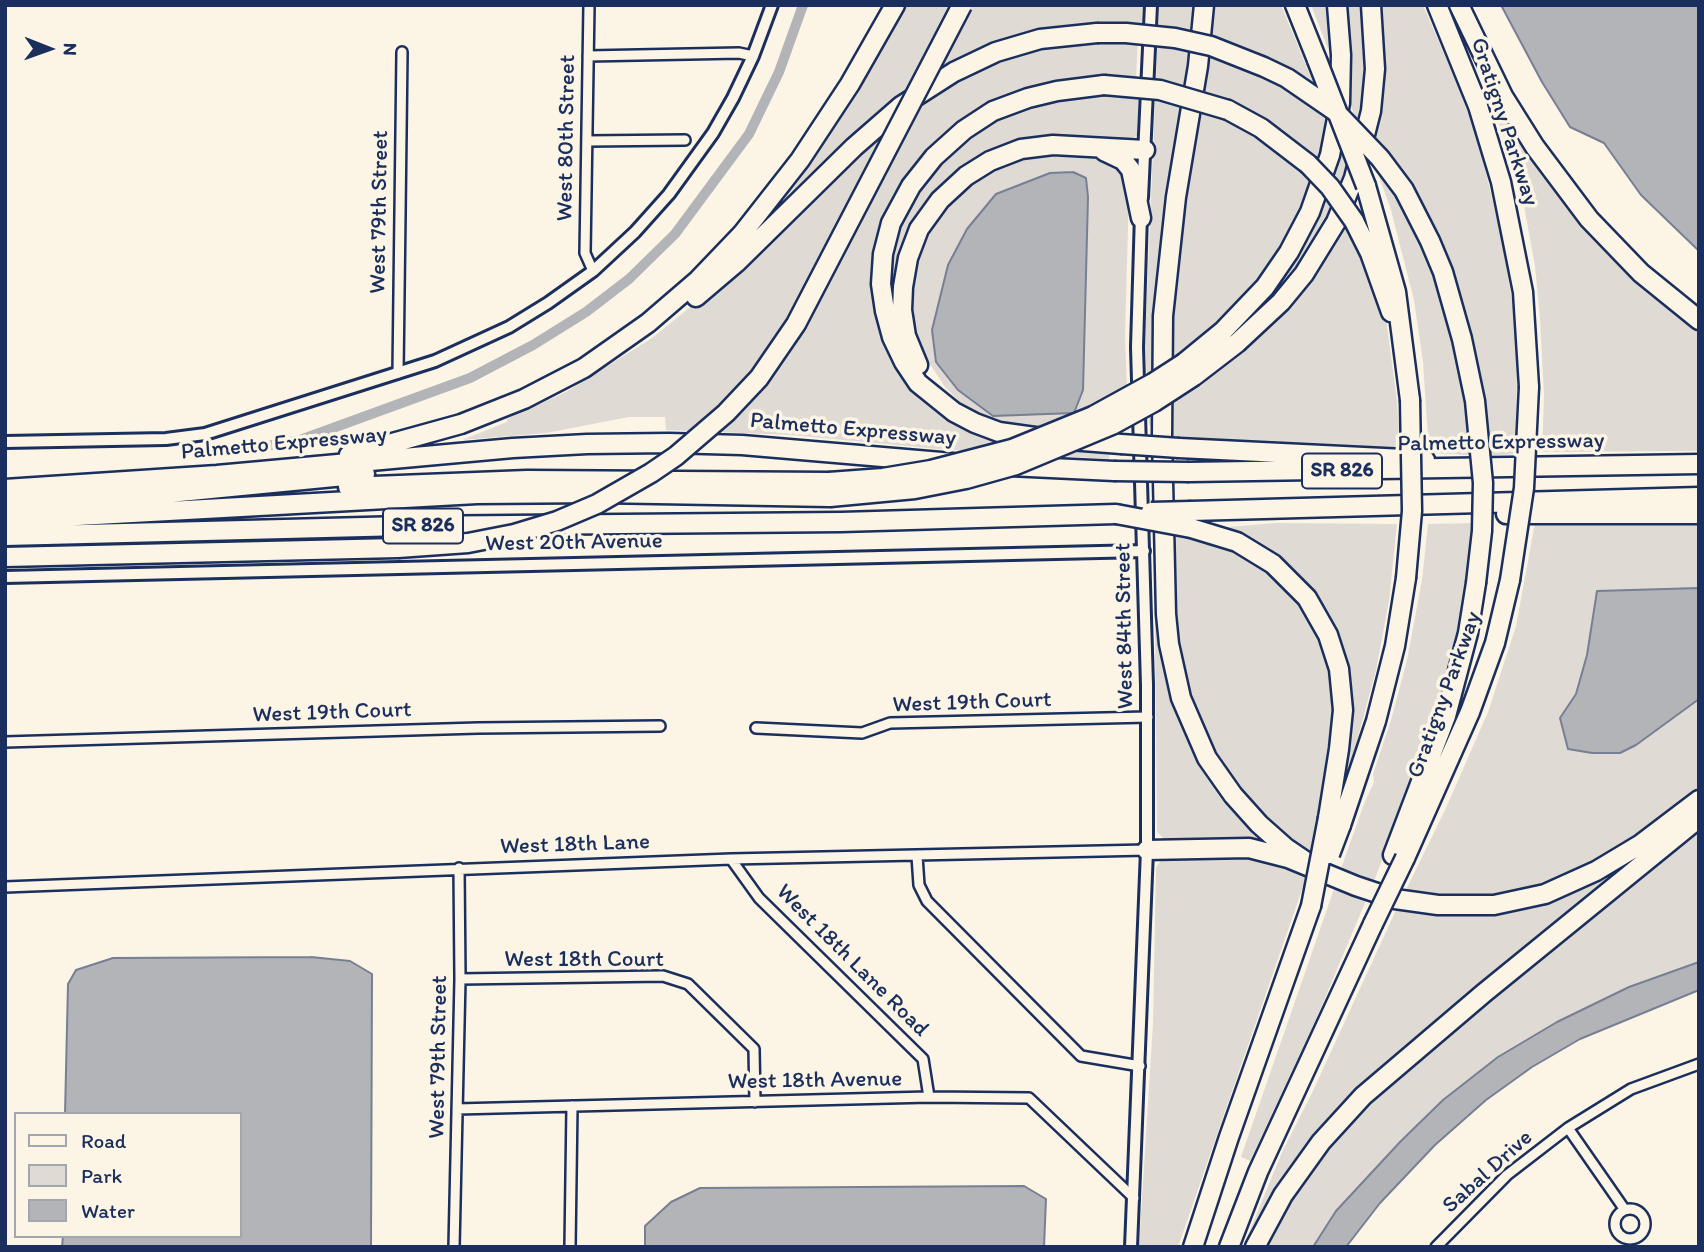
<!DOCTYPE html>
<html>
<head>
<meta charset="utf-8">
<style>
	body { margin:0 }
	#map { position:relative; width:1704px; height:1252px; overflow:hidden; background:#fcf5e5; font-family:Itim,sans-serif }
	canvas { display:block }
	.frame { position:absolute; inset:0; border:7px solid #1b2f5e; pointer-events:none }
	.legend { position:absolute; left:14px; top:1112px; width:228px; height:126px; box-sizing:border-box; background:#fcf5e5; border:2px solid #a2a6af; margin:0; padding:9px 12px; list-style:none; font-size:21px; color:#1b2f5e }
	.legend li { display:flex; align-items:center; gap:14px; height:35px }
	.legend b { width:35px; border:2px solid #a2a6af }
	.north { position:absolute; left:14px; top:14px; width:70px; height:70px; -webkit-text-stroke:5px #fcf5e5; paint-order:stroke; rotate:91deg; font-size:19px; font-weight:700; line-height:28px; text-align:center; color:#1b2f5e }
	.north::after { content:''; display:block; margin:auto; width:24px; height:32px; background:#1b2f5e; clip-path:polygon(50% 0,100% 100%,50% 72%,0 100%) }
</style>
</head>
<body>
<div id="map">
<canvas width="1704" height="1252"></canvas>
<div class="frame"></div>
<ul class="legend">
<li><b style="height:9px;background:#fcf5e5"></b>Road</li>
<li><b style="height:19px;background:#dfdbd4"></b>Park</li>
<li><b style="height:19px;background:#b2b4b8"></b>Water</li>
</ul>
<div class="north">N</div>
</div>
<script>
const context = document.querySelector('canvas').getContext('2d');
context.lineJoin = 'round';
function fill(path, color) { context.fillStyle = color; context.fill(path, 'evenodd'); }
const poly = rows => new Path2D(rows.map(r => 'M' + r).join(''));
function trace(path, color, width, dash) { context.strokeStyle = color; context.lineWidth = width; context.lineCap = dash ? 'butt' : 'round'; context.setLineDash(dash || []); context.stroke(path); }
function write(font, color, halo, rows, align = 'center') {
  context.font = font + ' Itim,sans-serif'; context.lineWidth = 7; context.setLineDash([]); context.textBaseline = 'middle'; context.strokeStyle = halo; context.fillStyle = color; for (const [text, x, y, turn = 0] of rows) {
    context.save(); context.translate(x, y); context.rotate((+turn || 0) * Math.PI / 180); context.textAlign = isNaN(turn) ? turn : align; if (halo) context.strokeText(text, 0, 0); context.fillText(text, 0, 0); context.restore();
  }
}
const green = poly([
	[905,5,1143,5,1142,28,960,62,762,229,759,225,878,53],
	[1159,5,1201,5,1154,426,1149,425,1145,341],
	[1212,5,1281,5,1315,87,1209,39],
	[1311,5,1331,5,1335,67,1325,41],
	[1345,5,1363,5,1368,48,1362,128,1358,124,1349,101,1350,53],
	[1376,5,1423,5,1457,83,1478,141,1500,230,1513,306,1517,358,1516,454,1487,456,1429,453,1423,362,1414,300,1391,210,1372,157,1377,107],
	[1451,5,1496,86,1641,281,1663,303,1699,332,1699,451,1542,452,1544,395,1540,319,1535,266,1524,206,1513,164,1491,100],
	[1097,40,1138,40,1136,79,1104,78,985,113,892,213,880,314,947,416,964,427,1016,445,1110,451,1109,459,938,449,791,435,666,430,665,417,629,417,546,433,462,440,507,422,507,419,566,392,652,338,746,262,884,131,942,88,1007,56,1033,49],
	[1207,52,1272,78,1324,112,1331,128,1321,168,1200,93],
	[1096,92,1139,94,1137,136,1122,142,1044,139,942,193,895,306,892,305,890,276,901,228,922,189,948,157,989,125,1024,107],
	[1198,107,1243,126,1285,154,1315,182,1298,218,1256,283,1210,329,1167,365,1174,258],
	[1340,151,1349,173,1324,230,1283,289,1237,334,1236,330,1272,291,1306,238,1327,195],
	[1040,156,1099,157,1121,167,1129,192,1125,336,1127,389,1109,400,1033,433,1013,430,979,415,961,403,945,387,926,358,919,344,913,320,911,293,916,262,922,244,936,219,954,198,991,172,1013,162],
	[1073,172,1086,178,1088,197,1083,390,936,362,932,330,947,265],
	[1345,220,1356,236,1386,318,1397,401,1400,451,1167,440,1166,402,1314,273],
	[1628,521,1638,524,1699,523,1699,588,1597,591,1587,655,1576,694,1560,719,1620,753,1636,745,1699,699,1699,796,1583,873,1514,895,1455,899,1405,892,1445,810,1488,712,1516,626,1535,523],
	[1275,523,1397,524,1389,601,1376,670,1351,763,1340,796,1346,743,1319,609,1217,528],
	[1476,523,1458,660,1373,884,1340,871,1364,804,1374,782,1373,774,1391,720,1407,660,1422,580,1428,524],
	[1154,532,1175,699,1269,837,1267,846,1175,843,1164,839,1157,832],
	[1169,534,1221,545,1259,564,1300,601,1320,635,1335,684,1334,741,1312,858,1270,828,1209,752,1176,662],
	[1678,823,1387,1069,1251,1247,1243,1247,1283,1150,1311,1095,1397,908,1447,914,1498,913,1513,909,1586,885,1610,874],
	[1699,825,1699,962,1629,987,1557,1022,1498,1057,1443,1100,1400,1142,1336,1211,1313,1247,1263,1247,1304,1175,1366,1103],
	[1255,853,1308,871,1304,884,1178,1247,1139,1247,1153,1023,1156,868,1164,856],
	[1335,886,1367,898,1317,1017,1250,1161,1241,1157]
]);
const water = poly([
	[1501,5,1699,5,1699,251,1641,195,1604,143,1570,127,1542,82,1501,5],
	[1073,172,1086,178,1088,197,1083,390,1074,413,993,416,958,390,936,362,932,330,948,265,967,229,996,194,1050,173,1073,172],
	[1699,588,1699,699,1636,745,1620,753,1592,753,1568,749,1560,718,1576,694,1587,655,1597,591,1699,588],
	[311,957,350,961,372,974,371,1247,62,1247,63,1236,240,1236,240,1114,65,1114,68,984,76,970,113,958,311,957],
	[1699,962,1699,990,1580,1039,1532,1067,1486,1100,1435,1145,1380,1203,1346,1247,1313,1247,1336,1211,1400,1142,1443,1100,1498,1057,1557,1022,1629,987,1699,962],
	[1024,1186,1046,1199,1044,1247,645,1247,645,1226,671,1202,700,1188,1024,1186]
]);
const canal = poly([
	[272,445,300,440,470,378,533,345,586,312,629,279,675,234,749,134,779,72,803,5]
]);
const minor = poly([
	[589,5,585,253,593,271],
	[588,56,739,53,753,56],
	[587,141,685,140],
	[398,373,402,52],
	[756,728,862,733,890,723,1148,717],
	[5,742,478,728,660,726],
	[917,856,919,885,927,901,1081,1056,1140,1066],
	[731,859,759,898,923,1059,929,1097],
	[5,887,731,859,1147,850],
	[460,979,663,976,688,984,754,1049,755,1102],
	[457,1109,929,1097,1029,1098,1134,1198],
	[1568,1128,1625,1210],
	'1615 1224a15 15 0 1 1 30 0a15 15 0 1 1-30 0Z',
	[454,1247,460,979,459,868],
	[570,1247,572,1106],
	[1436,1247,1507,1175,1568,1128,1631,1089,1699,1064]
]);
const tertiary = poly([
	[1142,198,1151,5],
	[5,442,166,439,205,434,435,361,509,327,548,303,593,271,635,232,669,194,713,133,733,98,753,56,772,5],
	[5,577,1144,551],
	[1131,1247,1147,850,1147,685,1137,347,1141,214]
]);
const motorway = poly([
	[1204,5,1198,66,1176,197,1163,316,1162,436,1166,614,1169,644,1181,698,1207,758,1233,795,1259,824,1286,848,1314,867],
	[1295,5,1317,60],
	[1437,5,1478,106,1501,182,1523,292,1529,387],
	[1459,5,1503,96,1535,147,1589,219,1641,273,1699,320],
	[1228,110,1261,128,1308,164],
	[1104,151,1123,160,1131,170,1141,218],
	[1366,186,1396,292,1410,400],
	[1354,221,1370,253,1391,312],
	[696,297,736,263,854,147,901,106,954,72,996,52,1040,39,1097,33],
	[1184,363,1223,331,1265,287,1289,252,1310,212,1330,155,1340,103,1341,55,1337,5],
	[918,365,906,336,902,310,903,287,908,258,919,229,940,200,966,176,990,161,1021,149,1053,145,1145,150],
	[1194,376,1237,343,1281,302,1304,274,1336,222,1354,178,1371,111,1375,69,1371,5],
	[1042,438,999,432,975,423,954,412,918,383,904,362,892,337,885,311,881,284,883,254,891,223,911,186,934,157,964,130,993,111,1028,98,1057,91,1104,85],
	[1070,440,1121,444],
	[1179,448,1425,460],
	[349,455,461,424,524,399,584,368,648,323,698,280,742,234,800,160,850,84,895,5],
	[1009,466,1114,471],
	[1189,472,1699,464],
	[348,487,527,480,829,482],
	[5,489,217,475,513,448,587,444,669,443,742,445,953,463],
	[66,503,365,474],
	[5,505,75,502],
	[1191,511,1699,497],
	[1506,514,1699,514],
	[5,520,477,494,599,493,830,497],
	[1191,528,1237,542,1273,564,1307,598,1328,635,1339,669,1343,710,1339,749,1328,818],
	[5,536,404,526,841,522,1116,514],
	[5,557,398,548],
	[1341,825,1376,721,1395,646,1406,578],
	[1147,850,1249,848,1288,858,1356,886,1395,899,1438,905,1494,905,1545,894,1596,871,1641,844,1699,800],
	[1393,855,1446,716,1468,633,1476,583],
	[1405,858,1470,712,1495,643,1510,580],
	[1193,1247,1229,1137,1311,906],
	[1229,1247,1258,1172,1373,924],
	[1255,1247,1283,1195,1321,1142,1363,1096,1484,993,1699,818]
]);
const motorwayBridge = poly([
	[1097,33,1126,33,1175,38,1211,46,1264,67,1287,78,1335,111,1380,158,1404,190,1430,241,1443,272,1462,339,1475,401,1483,483,1482,531,1476,583],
	[1317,60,1366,186],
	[1104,85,1160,90,1228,110],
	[1308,164,1330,187,1354,221],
	[1121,444,1179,448],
	[1114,471,1189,472],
	[829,482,883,478,931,470,1012,449,1093,416,1153,383,1184,363],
	[830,497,915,489,966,479,1016,465,1112,425,1154,402,1194,376],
	[1151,512,1191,511],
	[1116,514,1191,528],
	[398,548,468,543,514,534,557,521,597,504,651,473,676,456,726,413,759,378,796,324,962,5],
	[1406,578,1412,511,1410,400],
	[1510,580,1524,488,1529,387],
	[1330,854,1341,825],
	[1311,906,1328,818],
	[1373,924,1405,858]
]);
const shields = [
	[1342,471,80],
	[423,526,80]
];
const shieldNames = [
	["SR 826",1342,471],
	["SR 826",423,526]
];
const streetNames = [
	["Gratigny Parkway",1504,122,72],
	["West 80th Street",567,138,-89],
	["West 79th Street",380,212,-89],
	["Palmetto Expressway",853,430,5],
	["Palmetto Expressway",1501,443,-1],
	["Palmetto Expressway",284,444,-5],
	["West 20th Avenue",574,543,-1],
	["West 84th Street",1125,626,-91],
	["Gratigny Parkway",1445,695,-70],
	["West 19th Court",972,703,-2],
	["West 19th Court",332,713,-2],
	["West 18th Lane",575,845,-2],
	["West 18th Court",584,960],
	["West 18th Lane Road",852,961,45],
	["West 79th Street",439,1057,-89],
	["West 18th Avenue",815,1081,-1],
	["Sabal Drive",1488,1172,-42]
];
fill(green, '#dfdbd4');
fill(water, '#b2b4b8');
trace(water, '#767f94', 2);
trace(canal, '#b2b4b8', 10);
trace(minor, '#1b2f5e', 14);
trace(tertiary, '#1b2f5e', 16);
trace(motorway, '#1b2f5e', 23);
trace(minor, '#fcf5e5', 9);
trace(tertiary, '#fcf5e5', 10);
trace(motorway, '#fcf5e5', 18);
trace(motorwayBridge, '#1b2f5e', 23, []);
trace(motorwayBridge, '#fcf5e5', 18);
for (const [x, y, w] of shields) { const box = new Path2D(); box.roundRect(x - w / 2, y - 17.5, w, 35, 5); context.fillStyle = '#fcf5e5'; context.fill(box); trace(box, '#1b2f5e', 2); }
write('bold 21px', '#1b2f5e', null, shieldNames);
write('23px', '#1b2f5e', '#fcf5e5', streetNames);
</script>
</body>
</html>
